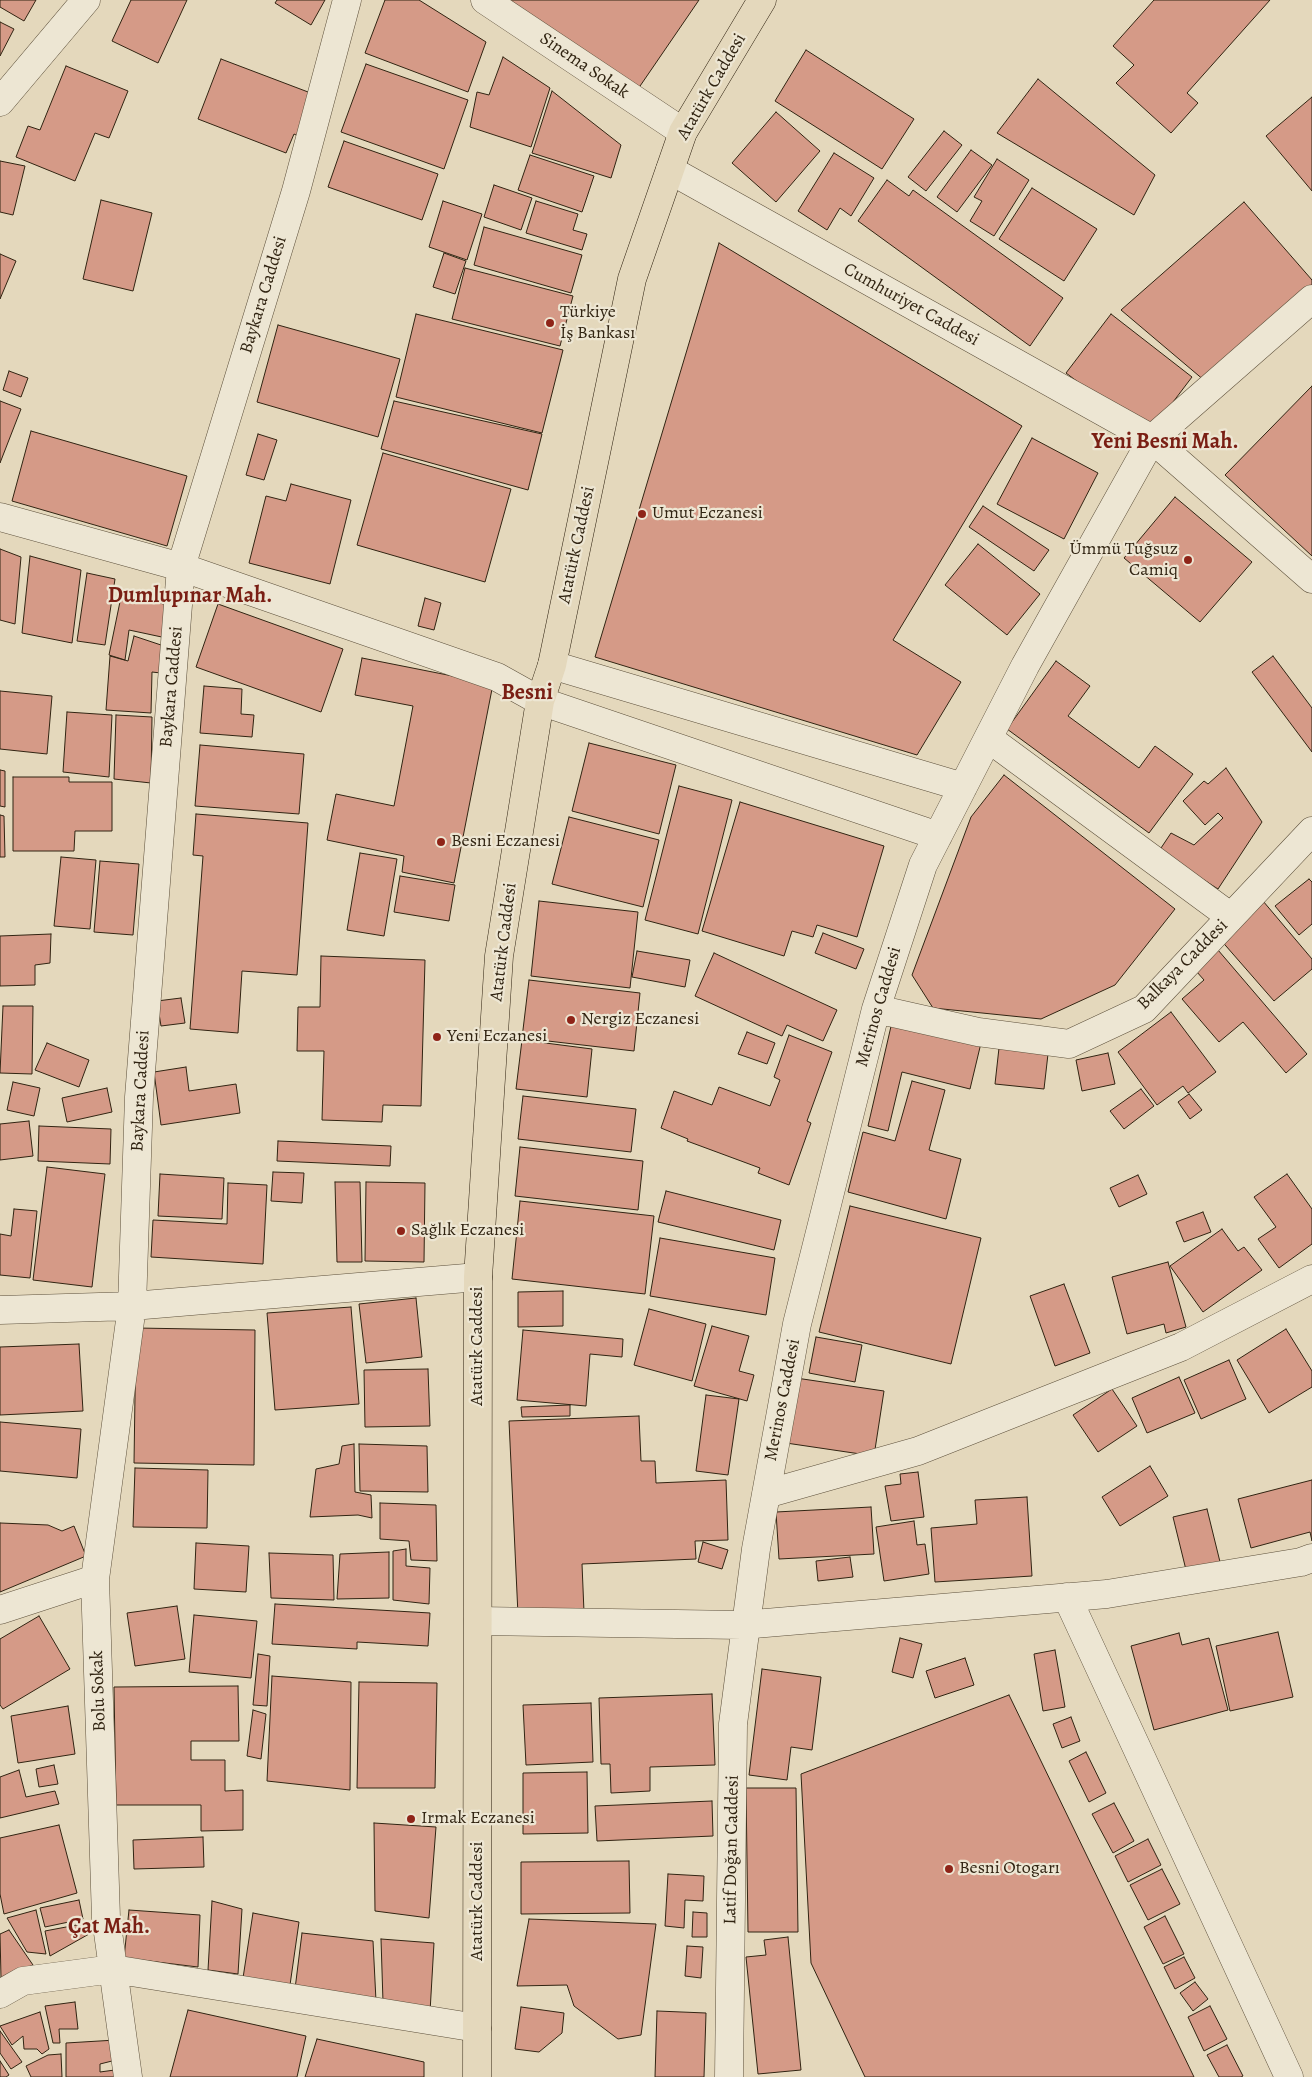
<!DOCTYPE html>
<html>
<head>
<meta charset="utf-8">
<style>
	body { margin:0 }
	canvas { display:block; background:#e4d8bc }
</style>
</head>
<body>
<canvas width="1312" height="2077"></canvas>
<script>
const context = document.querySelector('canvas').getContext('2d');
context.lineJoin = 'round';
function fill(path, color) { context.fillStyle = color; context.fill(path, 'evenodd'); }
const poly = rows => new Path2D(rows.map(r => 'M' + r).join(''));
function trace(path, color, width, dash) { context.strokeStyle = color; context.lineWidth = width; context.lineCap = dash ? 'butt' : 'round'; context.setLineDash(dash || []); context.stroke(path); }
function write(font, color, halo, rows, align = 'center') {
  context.font = font + ' Alegreya,serif'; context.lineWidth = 4.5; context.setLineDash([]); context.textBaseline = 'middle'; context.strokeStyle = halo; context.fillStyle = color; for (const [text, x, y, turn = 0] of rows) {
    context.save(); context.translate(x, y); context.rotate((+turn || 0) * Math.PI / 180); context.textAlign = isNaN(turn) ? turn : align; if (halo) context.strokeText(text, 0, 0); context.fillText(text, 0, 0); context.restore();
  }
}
const building = poly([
	[0,0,36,0,24,21,0,7,0,0],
	[131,0,187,0,158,63,112,41,131,0],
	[277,0,325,0,311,25,275,3,277,0],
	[385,0,419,0,486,42,468,92,365,53,385,0],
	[507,0,699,0,638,89,507,0],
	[1154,0,1270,0,1187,93,1198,103,1171,133,1116,83,1134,65,1113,46,1154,0],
	[0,22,14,29,0,56,0,22],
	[806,50,914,119,882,169,775,101,806,50],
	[503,57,550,88,531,147,470,127,477,92,489,95,503,57],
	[221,59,316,95,300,137,294,134,286,153,198,119,221,59],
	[366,64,468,100,444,169,341,132,366,64],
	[66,66,128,91,109,138,95,133,75,181,16,157,28,126,40,130,66,66],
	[1038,79,1155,175,1134,215,997,133,1038,79],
	[552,91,621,145,611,178,532,153,552,91],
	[1312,97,1312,191,1266,136,1312,97],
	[776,112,820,151,776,202,732,163,776,112],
	[944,131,962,145,926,191,908,177,944,131],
	[344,141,438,174,422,220,328,187,344,141],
	[971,150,992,165,957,212,937,197,971,150],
	[834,153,874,178,851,216,840,208,827,230,798,211,834,153],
	[530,155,594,176,582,212,518,190,530,155],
	[997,159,1029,180,994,236,970,221,982,201,974,197,997,159],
	[0,161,25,166,13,215,0,212,0,161],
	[887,180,909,196,913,190,1063,298,1030,346,858,221,887,180],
	[494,185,532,198,521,230,484,217,494,185],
	[1032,188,1097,229,1064,281,999,239,1032,188],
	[101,200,152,213,133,291,83,279,101,200],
	[443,201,482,214,467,260,429,247,443,201],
	[536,201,578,214,573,230,587,234,582,250,526,233,536,201],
	[1244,202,1312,280,1312,285,1205,381,1121,310,1244,202],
	[484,227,582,255,571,293,474,265,484,227],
	[719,243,1022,426,893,640,961,682,917,755,595,657,719,243],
	[444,253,466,261,455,294,433,287,444,253],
	[0,254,16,261,0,299,0,254],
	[465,268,573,296,560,346,452,319,465,268],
	[416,314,563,350,542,433,396,397,416,314],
	[1111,314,1192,377,1148,435,1066,373,1111,314],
	[278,325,400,359,378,437,257,402,278,325],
	[9,371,28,378,21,397,3,390,9,371],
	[1312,386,1312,556,1225,475,1312,386],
	[0,401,21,409,0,463,0,401],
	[394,401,542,434,528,490,381,449,394,401],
	[31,431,187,476,167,546,12,501,31,431],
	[258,434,277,440,264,480,246,475,258,434],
	[1032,438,1098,473,1064,539,997,504,1032,438],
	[383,453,511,489,485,582,357,545,383,453],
	[291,484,351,500,330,584,249,563,266,496,286,501,291,484],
	[1175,497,1252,562,1200,622,1124,558,1175,497],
	[983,506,1049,550,1034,571,969,527,983,506],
	[978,544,1040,594,1007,635,945,585,978,544],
	[0,549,21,557,15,624,0,620,0,549],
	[30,556,81,570,72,643,22,633,30,556],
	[87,573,115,579,105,645,77,641,87,573],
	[122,592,170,606,171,639,129,630,125,660,109,655,122,592],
	[425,598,441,603,434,630,418,626,425,598],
	[218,604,343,649,321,712,196,667,218,604],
	[134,636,170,648,169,674,152,672,151,713,106,710,110,656,128,661,134,636],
	[1273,656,1312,708,1312,752,1252,672,1273,656],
	[362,658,493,684,454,883,402,872,404,856,327,840,336,794,394,806,413,706,355,695,362,658],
	[1056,661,1090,686,1068,716,1139,768,1155,746,1193,774,1149,833,1007,729,1056,661],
	[204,686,242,689,241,714,254,715,252,737,200,733,204,686],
	[0,691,52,696,47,754,0,749,0,691],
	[67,712,112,715,109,777,63,772,67,712],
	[116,715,152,717,151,783,114,779,116,715],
	[589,743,676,765,659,834,572,811,589,743],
	[200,745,304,754,299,814,195,806,200,745],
	[1226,768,1262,822,1218,889,1159,851,1171,833,1194,845,1223,818,1218,813,1205,825,1183,801,1204,781,1208,784,1226,768],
	[0,770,5,771,5,807,0,806,0,770],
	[1004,775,1175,909,1115,985,1041,1019,933,1008,912,975,971,817,1004,775],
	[13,777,69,777,69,782,112,782,112,831,75,831,74,851,13,851,13,777],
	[679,786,732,800,698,934,645,920,679,786],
	[740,802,884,846,857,937,817,925,813,937,792,931,784,956,702,931,740,802],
	[196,814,308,823,297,975,242,971,238,1033,190,1029,203,856,193,855,196,814],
	[0,815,4,816,5,857,0,857,0,815],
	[569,817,659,840,643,907,552,884,569,817],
	[360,853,397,859,384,936,347,930,360,853],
	[61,857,96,860,90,929,54,926,61,857],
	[100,861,139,864,133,935,94,932,100,861],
	[400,876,455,885,449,921,394,912,400,876],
	[1309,879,1312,882,1312,924,1299,935,1275,906,1309,879],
	[539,901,638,912,630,988,531,976,539,901],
	[1263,901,1312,959,1312,969,1274,1001,1219,938,1263,901],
	[823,933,864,949,856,969,815,953,823,933],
	[51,934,50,963,35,965,35,985,0,986,0,936,51,934],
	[1212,943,1307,1054,1286,1073,1243,1022,1219,1042,1182,999,1204,980,1189,963,1212,943],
	[637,951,690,960,685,987,632,977,637,951],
	[714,953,837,1010,823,1041,787,1025,782,1036,695,996,714,953],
	[321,956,425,960,421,1106,383,1105,382,1122,322,1120,324,1051,297,1051,298,1007,320,1007,321,956],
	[529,980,640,993,634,1051,522,1038,529,980],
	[181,998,185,1023,161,1026,157,1001,181,998],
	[3,1006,33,1006,32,1074,0,1073,3,1006],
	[1171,1012,1216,1072,1188,1093,1183,1086,1157,1105,1118,1052,1171,1012],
	[892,1022,981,1043,970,1089,902,1072,888,1131,868,1126,892,1022],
	[747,1032,775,1043,767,1064,738,1054,747,1032],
	[789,1035,832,1052,807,1121,811,1123,789,1185,758,1173,760,1168,687,1141,688,1139,661,1128,674,1091,712,1105,719,1087,770,1106,780,1080,774,1077,789,1035],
	[522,1040,592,1049,587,1097,516,1089,522,1040],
	[47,1043,89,1060,79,1087,35,1070,47,1043],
	[999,1048,1048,1054,1044,1089,995,1084,999,1048],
	[1108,1053,1115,1084,1082,1091,1076,1060,1108,1053],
	[186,1067,189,1091,236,1084,240,1113,161,1125,154,1072,186,1067],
	[912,1081,945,1090,929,1150,961,1159,946,1219,848,1192,863,1132,895,1141,912,1081],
	[13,1082,40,1088,34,1116,7,1110,13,1082],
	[107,1088,112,1112,67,1122,62,1098,107,1088],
	[1141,1089,1154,1106,1124,1129,1110,1111,1141,1089],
	[1189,1094,1202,1110,1190,1119,1178,1102,1189,1094],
	[523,1096,636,1109,631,1152,518,1139,523,1096],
	[29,1121,33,1156,0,1160,0,1124,29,1121],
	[39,1126,111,1129,110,1164,38,1161,39,1126],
	[278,1141,391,1146,390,1166,277,1161,278,1141],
	[520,1147,643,1161,638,1210,515,1196,520,1147],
	[47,1167,105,1174,92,1287,33,1280,47,1167],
	[273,1172,304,1173,302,1203,271,1201,273,1172],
	[160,1174,224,1178,222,1219,158,1216,160,1174],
	[1287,1174,1312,1209,1312,1244,1279,1268,1258,1239,1276,1227,1254,1197,1287,1174],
	[1138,1175,1147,1194,1119,1207,1110,1188,1138,1175],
	[335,1182,360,1182,362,1262,337,1262,335,1182],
	[366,1182,425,1183,424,1262,365,1261,366,1182],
	[228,1183,267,1185,263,1264,151,1257,153,1220,227,1224,228,1183],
	[666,1191,781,1220,774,1250,658,1222,666,1191],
	[520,1201,654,1216,645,1294,512,1279,520,1201],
	[850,1206,981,1238,951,1364,819,1332,850,1206],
	[14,1209,37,1211,30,1278,0,1275,0,1234,11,1236,14,1209],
	[1203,1212,1211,1232,1184,1242,1176,1222,1203,1212],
	[1222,1229,1238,1251,1244,1247,1262,1270,1203,1312,1170,1266,1222,1229],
	[660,1238,775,1258,766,1315,650,1296,660,1238],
	[1168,1262,1186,1327,1166,1333,1164,1324,1127,1334,1112,1277,1168,1262],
	[1064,1284,1090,1353,1055,1366,1030,1296,1064,1284],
	[563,1291,563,1326,518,1327,518,1292,563,1291],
	[416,1298,422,1357,366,1363,359,1304,416,1298],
	[351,1307,359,1404,275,1410,267,1313,351,1307],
	[649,1309,706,1324,692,1381,634,1365,649,1309],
	[712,1326,749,1336,739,1371,754,1375,747,1401,694,1386,712,1326],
	[136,1328,255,1330,254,1465,134,1463,136,1328],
	[1286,1329,1312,1371,1312,1387,1269,1413,1237,1360,1286,1329],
	[523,1330,623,1339,622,1357,590,1354,586,1406,517,1400,523,1330],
	[816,1337,862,1345,855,1382,809,1373,816,1337],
	[79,1344,83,1411,0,1415,0,1347,79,1344],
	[1229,1360,1246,1399,1201,1419,1184,1380,1229,1360],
	[428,1369,430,1426,365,1427,364,1370,428,1369],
	[1179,1377,1195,1413,1147,1433,1132,1398,1179,1377],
	[796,1378,884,1391,874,1456,786,1443,796,1378],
	[1112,1389,1137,1426,1098,1452,1073,1415,1112,1389],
	[706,1395,739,1399,728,1475,696,1471,706,1395],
	[570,1405,570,1416,522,1417,521,1407,570,1405],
	[639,1416,641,1461,655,1461,656,1483,726,1480,728,1540,695,1541,696,1559,582,1564,584,1612,518,1615,509,1421,639,1416],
	[0,1422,81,1429,77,1478,0,1471,0,1422],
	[354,1444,355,1492,371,1495,372,1518,358,1515,310,1517,316,1469,339,1464,342,1446,354,1444],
	[359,1444,427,1446,428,1492,360,1491,359,1444],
	[1150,1466,1168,1496,1120,1526,1102,1497,1150,1466],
	[135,1468,208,1470,207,1528,133,1527,135,1468],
	[918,1472,924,1517,891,1521,885,1486,901,1484,900,1474,918,1472],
	[1312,1480,1312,1541,1310,1532,1251,1548,1238,1499,1312,1480],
	[1027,1497,1032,1576,935,1582,931,1528,977,1524,975,1500,1027,1497],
	[380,1503,436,1505,437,1561,411,1560,409,1541,380,1539,380,1503],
	[871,1507,874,1554,779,1559,776,1512,871,1507],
	[1207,1509,1221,1566,1187,1574,1173,1517,1207,1509],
	[914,1521,917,1545,925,1544,929,1574,884,1581,876,1527,914,1521],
	[0,1523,48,1525,62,1531,74,1526,86,1556,0,1592,0,1523],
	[703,1542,728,1550,722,1569,698,1562,703,1542],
	[196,1543,249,1546,246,1592,194,1589,196,1543],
	[406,1549,406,1566,430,1568,429,1604,393,1600,393,1551,406,1549],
	[389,1552,389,1598,337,1599,340,1554,389,1552],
	[269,1553,333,1555,334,1600,271,1598,269,1553],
	[850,1557,853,1577,818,1581,816,1561,850,1557],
	[275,1604,430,1613,428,1646,357,1642,357,1649,272,1644,275,1604],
	[177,1606,185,1659,135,1666,127,1613,177,1606],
	[194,1615,257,1621,251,1678,189,1672,194,1615],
	[39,1616,70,1669,3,1709,0,1705,0,1639,39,1616],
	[1278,1632,1293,1697,1230,1711,1216,1646,1278,1632],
	[1179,1633,1182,1645,1209,1638,1228,1710,1154,1730,1131,1646,1179,1633],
	[900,1638,922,1644,913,1678,892,1672,900,1638],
	[1055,1650,1065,1707,1043,1711,1034,1654,1055,1650],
	[258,1654,270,1656,267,1706,253,1705,258,1654],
	[965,1658,974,1685,935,1698,926,1671,965,1658],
	[762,1669,821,1677,812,1750,791,1747,787,1780,749,1775,762,1669],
	[272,1676,351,1682,350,1790,267,1781,272,1676],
	[359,1682,437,1683,435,1788,357,1788,359,1682],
	[238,1686,239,1741,191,1741,191,1760,225,1760,225,1791,243,1790,243,1830,201,1831,201,1805,116,1805,114,1687,238,1686],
	[712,1694,715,1765,650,1767,650,1791,611,1793,610,1764,601,1764,599,1698,712,1694],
	[1009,1695,1194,2077,865,2077,811,1963,801,1774,1009,1695],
	[591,1703,593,1762,526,1765,523,1705,591,1703],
	[68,1706,75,1754,18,1763,11,1716,68,1706],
	[253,1710,266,1714,261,1759,247,1756,253,1710],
	[1071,1717,1080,1741,1062,1748,1053,1724,1071,1717],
	[1086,1752,1106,1793,1089,1802,1069,1761,1086,1752],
	[54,1765,58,1784,39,1787,36,1769,54,1765],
	[19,1770,26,1797,55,1791,59,1804,0,1818,0,1777,19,1770],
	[587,1772,588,1833,523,1834,523,1773,587,1772],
	[746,1788,796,1788,798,1932,748,1932,746,1788],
	[712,1801,713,1836,597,1841,595,1806,712,1801],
	[1114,1803,1134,1841,1113,1853,1092,1814,1114,1803],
	[374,1823,436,1827,429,1918,375,1911,374,1823],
	[59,1825,77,1893,4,1914,0,1894,0,1838,59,1825],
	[203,1837,204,1867,134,1869,133,1840,203,1837],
	[1148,1839,1161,1865,1128,1882,1115,1856,1148,1839],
	[629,1861,630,1913,521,1914,521,1862,629,1861],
	[1162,1869,1180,1904,1148,1920,1130,1885,1162,1869],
	[668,1874,704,1876,703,1901,685,1900,684,1928,665,1926,668,1874],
	[79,1900,83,1919,45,1927,40,1908,79,1900],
	[212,1901,242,1909,238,1974,208,1970,212,1901],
	[36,1910,46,1954,27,1952,7,1918,36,1910],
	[129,1910,200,1915,198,1967,124,1958,129,1910],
	[693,1912,707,1913,707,1937,692,1937,693,1912],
	[253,1913,299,1922,290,1985,243,1978,253,1913],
	[1165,1916,1184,1954,1163,1964,1144,1927,1165,1916],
	[529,1919,656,1924,641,2035,618,2039,574,2006,567,1985,517,1986,529,1919],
	[82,1924,89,1934,50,1956,45,1931,82,1924],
	[9,1930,33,1965,1,1978,0,1934,9,1930],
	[302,1933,373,1941,376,2001,295,1989,302,1933],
	[788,1937,801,2070,758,2074,746,1957,766,1955,764,1940,788,1937],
	[381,1939,434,1943,430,2012,383,2002,381,1939],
	[687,1946,703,1947,701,1978,685,1976,687,1946],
	[1184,1957,1195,1978,1175,1989,1164,1967,1184,1957],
	[1195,1982,1208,1999,1193,2011,1180,1993,1195,1982],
	[75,2002,78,2029,59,2029,60,2043,53,2043,45,2006,75,2002],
	[1210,2006,1227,2039,1204,2051,1188,2017,1210,2006],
	[521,2007,564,2013,562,2033,539,2052,515,2049,521,2007],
	[188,2010,306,2036,297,2077,170,2077,188,2010],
	[657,2011,706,2013,704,2077,655,2077,657,2011],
	[40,2012,49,2049,42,2054,37,2049,24,2049,23,2036,12,2045,0,2026,40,2012],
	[0,2031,22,2062,11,2069,0,2053,0,2031],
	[317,2039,424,2062,424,2077,305,2077,317,2039],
	[116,2040,120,2059,100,2064,100,2072,122,2069,124,2077,66,2077,66,2043,116,2040],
	[1227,2045,1243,2076,1241,2077,1219,2077,1207,2055,1227,2045],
	[61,2054,62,2077,31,2077,26,2066,48,2055,61,2054],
	[0,2061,9,2075,6,2077,0,2077,0,2061]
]);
const minor = poly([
	[485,0,683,132],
	[0,102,86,0],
	[670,170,1152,439,1312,579],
	[0,517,181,567,497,677,540,701,938,836],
	[552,665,963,787],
	[988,738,1231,917],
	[876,1009,978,1032,1069,1044,1144,1009,1312,831],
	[0,1310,132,1306,478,1277],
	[766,1494,918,1451,1181,1347,1312,1279],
	[1067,1597,1289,2077],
	[0,1610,95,1579],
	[478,1621,742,1625,1107,1594,1301,1562,1312,1558],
	[0,1994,23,1981,113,1969,477,2028],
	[128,2077,106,1918,95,1579,132,1306,139,1097,181,567,296,191,347,0],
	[729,2077,733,1724,756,1549,797,1324,876,1009,923,865,1025,666,1152,439,1312,299]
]);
const major = poly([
	[477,2077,478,1277,499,956,540,701,552,665,632,279,683,132,762,0]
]);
const markers = [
	[550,323,5,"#8f2418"],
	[642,514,5,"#8f2418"],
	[1188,560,5,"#8f2418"],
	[441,842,5,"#8f2418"],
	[571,1020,5,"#8f2418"],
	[437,1037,5,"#8f2418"],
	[401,1231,5,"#8f2418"],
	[411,1819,5,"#8f2418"],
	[949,1869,5,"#8f2418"]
];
const streetNames = [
	["Sinema Sokak",584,66,34],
	["Atatürk Caddesi",712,87,-60],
	["Baykara Caddesi",264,295,-73],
	["Cumhuriyet Caddesi",911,305,29],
	["Atatürk Caddesi",577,545,-78],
	["Baykara Caddesi",172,687,-85],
	["Atatürk Caddesi",504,942,-83],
	["Balkaya Caddesi",1183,965,-45],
	["Merinos Caddesi",879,1007,-74],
	["Baykara Caddesi",141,1091,-87],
	["Atatürk Caddesi",478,1346,-90],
	["Merinos Caddesi",783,1400,-79],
	["Bolu Sokak",99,1691,-92],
	["Latif Doğan Caddesi",732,1850,-89],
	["Atatürk Caddesi",478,1901,-90]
];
const poiNames = [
	["Türkiye",560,313],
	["İş Bankası",560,334],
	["Umut Eczanesi",652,514],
	["Ümmü Tuğsuz",1178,550,"right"],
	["Camiq",1178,571,"right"],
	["Besni Eczanesi",451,842],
	["Nergiz Eczanesi",581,1020],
	["Yeni Eczanesi",447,1037],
	["Sağlık Eczanesi",411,1231],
	["Irmak Eczanesi",421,1819],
	["Besni Otogarı",959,1869]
];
const districtNames = [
	["Yeni Besni Mah.",1165,443],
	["Dumlupınar Mah.",190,597],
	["Besni",527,694],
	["Çat Mah.",109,1928]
];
fill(building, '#d59a87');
trace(building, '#312412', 1);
trace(minor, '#5e513c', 29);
trace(major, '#312412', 29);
trace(minor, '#ede6d3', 28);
trace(major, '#e4d8bc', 28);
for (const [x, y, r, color] of markers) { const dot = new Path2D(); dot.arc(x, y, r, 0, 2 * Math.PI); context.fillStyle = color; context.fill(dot); trace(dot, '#ede6d3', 2); }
write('18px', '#312412', '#ede6d3', streetNames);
write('18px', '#312412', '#ede6d3', poiNames, 'left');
write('bold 22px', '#7a1f14', '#ede6d3', districtNames);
</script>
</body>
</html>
